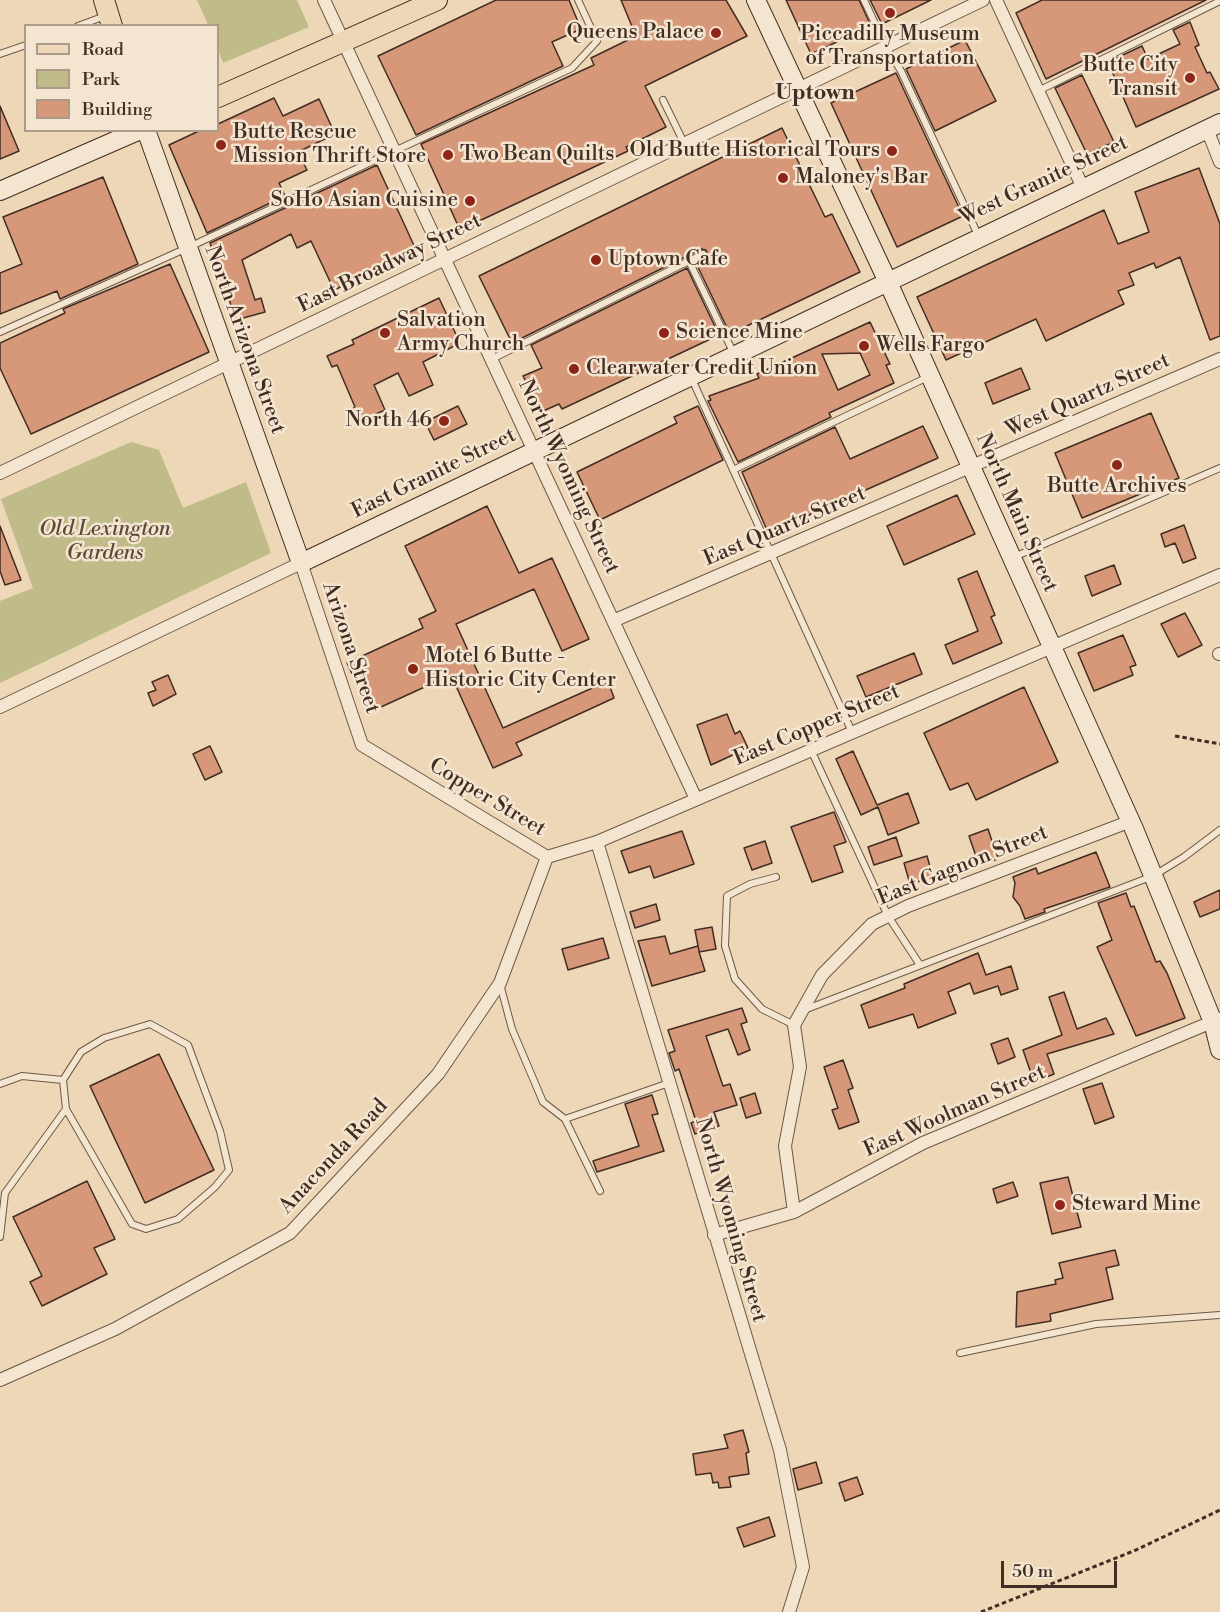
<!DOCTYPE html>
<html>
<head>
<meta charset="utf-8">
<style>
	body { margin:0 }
	#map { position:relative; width:1220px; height:1612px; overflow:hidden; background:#eed7b7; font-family:"Libre Bodoni",serif }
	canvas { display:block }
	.legend { position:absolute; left:24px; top:24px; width:195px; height:108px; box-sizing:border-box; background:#f4e5d0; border:2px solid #ac9b8b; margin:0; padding:8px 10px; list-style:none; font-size:18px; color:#412d23 }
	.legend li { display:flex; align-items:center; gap:12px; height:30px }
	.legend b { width:30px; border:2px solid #ac9b8b }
	.scale { position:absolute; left:1001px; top:1561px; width:116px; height:27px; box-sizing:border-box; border:3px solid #412d23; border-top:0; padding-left:8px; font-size:18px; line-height:21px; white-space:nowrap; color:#412d23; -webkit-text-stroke:4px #f4e5d0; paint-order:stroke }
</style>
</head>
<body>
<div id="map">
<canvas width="1220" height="1612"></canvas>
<ul class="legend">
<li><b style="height:8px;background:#eed7b7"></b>Road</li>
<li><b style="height:16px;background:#c0bc89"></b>Park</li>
<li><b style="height:16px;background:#d79779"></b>Building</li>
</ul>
<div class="scale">50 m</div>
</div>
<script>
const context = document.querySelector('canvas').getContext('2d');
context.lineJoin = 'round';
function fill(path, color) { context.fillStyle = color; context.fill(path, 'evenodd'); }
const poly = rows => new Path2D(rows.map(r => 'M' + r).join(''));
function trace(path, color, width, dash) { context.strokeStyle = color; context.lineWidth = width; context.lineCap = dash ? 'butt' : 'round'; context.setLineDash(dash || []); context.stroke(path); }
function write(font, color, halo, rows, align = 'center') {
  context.font = font + ' "Libre Bodoni",serif'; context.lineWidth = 5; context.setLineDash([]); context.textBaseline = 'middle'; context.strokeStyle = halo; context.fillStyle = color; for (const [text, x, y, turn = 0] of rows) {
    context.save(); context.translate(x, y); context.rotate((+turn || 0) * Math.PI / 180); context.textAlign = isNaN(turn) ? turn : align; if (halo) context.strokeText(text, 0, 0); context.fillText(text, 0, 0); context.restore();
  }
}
const green = poly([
	[197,0,297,0,309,27,223,63,218,49,218,26,208,25],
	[131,442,159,450,183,508,246,482,271,553,0,683,0,601,33,588,1,499]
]);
const building = poly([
	[496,0,569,0,581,29,552,42,563,66,416,135,378,56,496,0],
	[621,0,726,0,747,36,645,86,666,127,626,147,628,151,460,230,421,144,594,65,591,58,636,36,621,0],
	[786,0,859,0,871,26,811,54,786,0],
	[870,0,931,0,882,24,870,0],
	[1042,0,1206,0,1046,79,1016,13,1042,0],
	[1190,22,1199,45,1195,47,1207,73,1210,72,1219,89,1136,127,1108,62,1142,46,1148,59,1180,44,1173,30,1190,22],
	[965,40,996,101,935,131,906,69,965,40],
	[896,73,963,216,897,247,831,103,896,73],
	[1082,75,1114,142,1087,154,1055,88,1082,75],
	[274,98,283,116,319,99,335,134,298,152,307,170,279,183,285,196,207,233,169,145,201,130,218,130,218,124,274,98],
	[0,106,19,151,0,159,0,106],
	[782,128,825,217,832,214,860,272,730,334,696,263,708,256,706,250,701,249,512,343,479,276,782,128],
	[377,165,417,252,334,290,311,241,297,248,291,234,242,260,255,300,261,298,265,312,236,320,210,243,377,165],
	[1199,168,1220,224,1220,336,1210,340,1180,257,1156,268,1154,263,1129,273,1134,285,1118,291,1124,304,1046,341,1036,319,946,360,917,297,1104,210,1118,244,1149,232,1135,192,1199,168],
	[103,177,138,264,60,299,57,291,0,314,0,273,22,264,3,217,103,177],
	[170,264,209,352,31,434,0,368,0,343,65,313,63,309,170,264],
	[687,268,719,335,562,409,559,404,541,412,523,376,542,368,531,345,687,268],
	[439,298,460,343,423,362,433,385,409,396,398,373,374,385,385,410,358,422,352,409,355,407,337,365,332,367,327,356,354,344,352,340,439,298],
	[870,322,890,364,886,365,894,383,829,413,831,417,738,462,708,401,711,400,709,396,759,378,757,374,870,322],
	[860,353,870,375,838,390,822,354,860,353],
	[1021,368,1030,389,993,404,985,383,1021,368],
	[458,406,467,424,434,440,425,422,458,406],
	[698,406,723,460,600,520,577,472,677,423,674,417,698,406],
	[1151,413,1179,478,1082,518,1055,453,1151,413],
	[923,426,938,458,773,531,766,528,742,472,835,427,850,459,923,426],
	[957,495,975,534,904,565,887,526,957,495],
	[487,506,519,573,552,558,589,639,562,651,534,589,456,624,503,728,608,681,614,698,516,743,522,755,493,768,451,675,370,712,347,663,423,628,419,619,436,611,405,546,487,506],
	[1184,525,1196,558,1183,563,1175,543,1165,547,1161,534,1184,525],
	[0,526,21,580,5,585,0,571,0,526],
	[1114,565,1121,584,1092,596,1085,576,1114,565],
	[977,571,995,615,991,617,1002,643,953,664,945,645,978,631,958,579,977,571],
	[1185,613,1202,645,1178,657,1161,624,1185,613],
	[1123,635,1136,665,1130,667,1133,675,1094,691,1078,653,1123,635],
	[914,653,922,674,866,697,857,676,914,653],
	[168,675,176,694,153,706,148,693,156,690,152,682,168,675],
	[1024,687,1058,762,976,800,968,783,950,790,924,733,1024,687],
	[727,714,735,734,740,731,748,748,711,765,697,725,727,714],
	[210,746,222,772,205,780,193,754,210,746],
	[853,751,877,805,908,793,919,823,888,835,878,807,861,815,836,759,853,751],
	[834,812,846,842,834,846,843,872,812,882,791,827,834,812],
	[988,829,998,859,979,865,969,836,988,829],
	[682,831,694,864,654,878,650,866,629,873,621,851,682,831],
	[896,837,902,856,874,865,868,847,896,837],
	[765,841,772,863,752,870,744,848,765,841],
	[1096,852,1110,887,1044,909,1045,912,1025,919,1020,906,1013,897,1015,883,1013,877,1036,868,1038,874,1096,852],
	[927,856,933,877,910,884,904,863,927,856],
	[1220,890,1220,909,1200,917,1194,902,1220,890],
	[1126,893,1131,907,1134,906,1156,962,1160,961,1167,973,1185,1018,1136,1036,1097,947,1112,940,1098,903,1126,893],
	[656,904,660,920,635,928,630,912,656,904],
	[712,927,716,949,699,952,705,971,652,986,638,941,665,936,670,954,698,946,699,951,695,930,712,927],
	[603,938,609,958,568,970,562,949,603,938],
	[978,953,986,975,1011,966,1018,989,1001,995,998,986,974,994,970,983,948,992,956,1013,918,1028,913,1014,869,1028,861,1005,905,988,904,984,978,953],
	[1064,992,1077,1029,1106,1018,1114,1034,1047,1054,1054,1074,1034,1082,1023,1050,1062,1035,1049,997,1064,992],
	[742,1008,747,1022,741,1024,750,1050,738,1055,728,1029,706,1036,723,1086,730,1084,737,1105,714,1112,719,1126,695,1134,691,1123,696,1121,679,1069,675,1071,669,1053,675,1051,668,1030,742,1008],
	[1008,1038,1015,1057,998,1064,991,1044,1008,1038],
	[159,1054,214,1170,145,1203,90,1086,159,1054],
	[843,1060,853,1088,848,1090,859,1122,839,1129,832,1110,838,1108,824,1067,843,1060],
	[1102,1083,1114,1117,1095,1124,1083,1089,1102,1083],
	[755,1093,761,1113,746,1118,740,1098,755,1093],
	[652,1095,658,1114,652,1115,664,1151,597,1172,593,1161,639,1146,625,1104,652,1095],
	[1068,1177,1081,1227,1052,1234,1040,1183,1068,1177],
	[87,1181,115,1239,94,1248,107,1274,42,1306,30,1282,42,1276,13,1217,87,1181],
	[1013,1182,1018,1196,997,1203,993,1189,1013,1182],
	[1115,1250,1119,1265,1106,1268,1113,1299,1050,1314,1051,1321,1016,1327,1017,1292,1056,1284,1055,1280,1063,1278,1059,1263,1115,1250],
	[743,1430,749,1452,746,1453,749,1474,729,1477,731,1487,719,1488,718,1482,713,1483,711,1473,696,1475,693,1454,728,1448,724,1435,743,1430],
	[816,1462,822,1483,798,1490,793,1469,816,1462],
	[857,1477,863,1494,845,1501,839,1483,857,1477],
	[769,1517,775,1536,744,1547,737,1528,769,1517]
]);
const path = poly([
	[1175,736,1220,744],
	[981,1612,1136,1550,1220,1510]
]);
const lane = poly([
	[864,0,886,47,901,71,979,237],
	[78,26,105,16],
	[0,54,26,45],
	[1038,91,1220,1],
	[663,100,684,143],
	[689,261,734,354],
	[0,332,187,248,572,68,597,41,578,0],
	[492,359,703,254],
	[691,377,852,732],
	[735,469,930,376],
	[1014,557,1220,468],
	[811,750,888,916,920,965],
	[776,877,750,884,727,896,725,946,735,979,762,1009,794,1025],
	[500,984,512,1029,543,1102,565,1119,669,1083],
	[804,1010,1153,876,1184,857,1220,830],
	[63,1080,81,1052,104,1038,150,1024,188,1045,220,1131,229,1170,215,1187,178,1219,146,1229,132,1224,66,1109],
	[0,1084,22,1076,63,1080,66,1109,5,1193,0,1237],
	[565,1119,600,1191],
	[960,1353,1096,1324,1220,1315]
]);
const street = poly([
	[324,0,696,799],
	[996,0,1083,188],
	[1207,129,1220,162],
	[0,473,983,0],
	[613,621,1220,359],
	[1219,654,1220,654],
	[0,707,301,563,362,745,547,857,597,842,1220,575],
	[597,842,780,1450,803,1567,789,1612],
	[794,1212,785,1146,800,1067,794,1025,822,975,872,924,908,906,1131,821],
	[714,1235,794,1212,923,1143,1219,1019],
	[0,1380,115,1329,290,1233,438,1074,500,983,547,857]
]);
const secondary = poly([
	[756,0,887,280,1134,829,1213,1022,1220,1050],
	[146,130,301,563,1220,123],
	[0,191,140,130]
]);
const primary = poly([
	[104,0,112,26],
	[218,97,437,0]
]);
const markers = [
	[890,13,6,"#8f2418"],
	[716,33,6,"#8f2418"],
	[1190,78,6,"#8f2418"],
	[221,145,6,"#8f2418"],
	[892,151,6,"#8f2418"],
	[448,155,6,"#8f2418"],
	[783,178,6,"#8f2418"],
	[470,201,6,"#8f2418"],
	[596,260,6,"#8f2418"],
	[385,333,6,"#8f2418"],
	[664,333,6,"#8f2418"],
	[864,346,6,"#8f2418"],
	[574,369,6,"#8f2418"],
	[444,421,6,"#8f2418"],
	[1117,465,6,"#8f2418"],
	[413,669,6,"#8f2418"],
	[1060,1205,6,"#8f2418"]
];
const poiNames = [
	["Queens Palace",704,33,"right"],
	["Piccadilly Museum",890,35,"center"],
	["of Transportation",890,59,"center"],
	["Butte City",1178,66,"right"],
	["Transit",1178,90,"right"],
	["Butte Rescue",233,133],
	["Mission Thrift Store",233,157],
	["Old Butte Historical Tours",880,151,"right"],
	["Two Bean Quilts",460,155],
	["Maloney's Bar",795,178],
	["SoHo Asian Cuisine",458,201,"right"],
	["Uptown Cafe",608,260],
	["Salvation",397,321],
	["Army Church",397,345],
	["Science Mine",676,333],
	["Wells Fargo",876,346],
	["Clearwater Credit Union",586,369],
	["North 46",432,421,"right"],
	["Butte Archives",1117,487,"center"],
	["Motel 6 Butte -",425,657],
	["Historic City Center",425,681],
	["Steward Mine",1072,1205]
];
const streetNames = [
	["West Granite Street",1044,181,-25],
	["East Broadway Street",390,264,-26],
	["North Arizona Street",244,340,70],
	["West Quartz Street",1088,396,-24],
	["East Granite Street",434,474,-26],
	["North Wyoming Street",568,477,65],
	["North Main Street",1016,513,66],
	["East Quartz Street",785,527,-23],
	["Arizona Street",350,648,71],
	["East Copper Street",817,726,-23],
	["Copper Street",487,798,31],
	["East Gagnon Street",963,866,-22],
	["East Woolman Street",955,1112,-24],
	["Anaconda Road",334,1157,-47],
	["North Wyoming Street",730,1220,74]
];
const parkNames = [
	["Old Lexington",105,530],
	["Gardens",105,554]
];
const neighbourhoodNames = [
	["Uptown",815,94]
];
fill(green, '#c0bc89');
fill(building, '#d79779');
trace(building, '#412d23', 1.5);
trace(lane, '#6c5848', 8);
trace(street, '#6c5848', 14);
trace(secondary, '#412d23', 20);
trace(primary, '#412d23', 22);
trace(path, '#412d23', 3, [4.5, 3]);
trace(lane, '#f4e5d0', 6);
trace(street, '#f4e5d0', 12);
trace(secondary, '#f4e5d0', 18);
trace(primary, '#eed7b7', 20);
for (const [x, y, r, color] of markers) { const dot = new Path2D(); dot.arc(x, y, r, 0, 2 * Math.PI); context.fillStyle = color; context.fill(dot); trace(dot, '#f4e5d0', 2); }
write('21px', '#412d23', '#f4e5d0', poiNames, 'left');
write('21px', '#412d23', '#f4e5d0', streetNames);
write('italic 21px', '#5a4a37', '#f4e5d0', parkNames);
write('bold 22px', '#412d23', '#f4e5d0', neighbourhoodNames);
</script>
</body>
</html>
